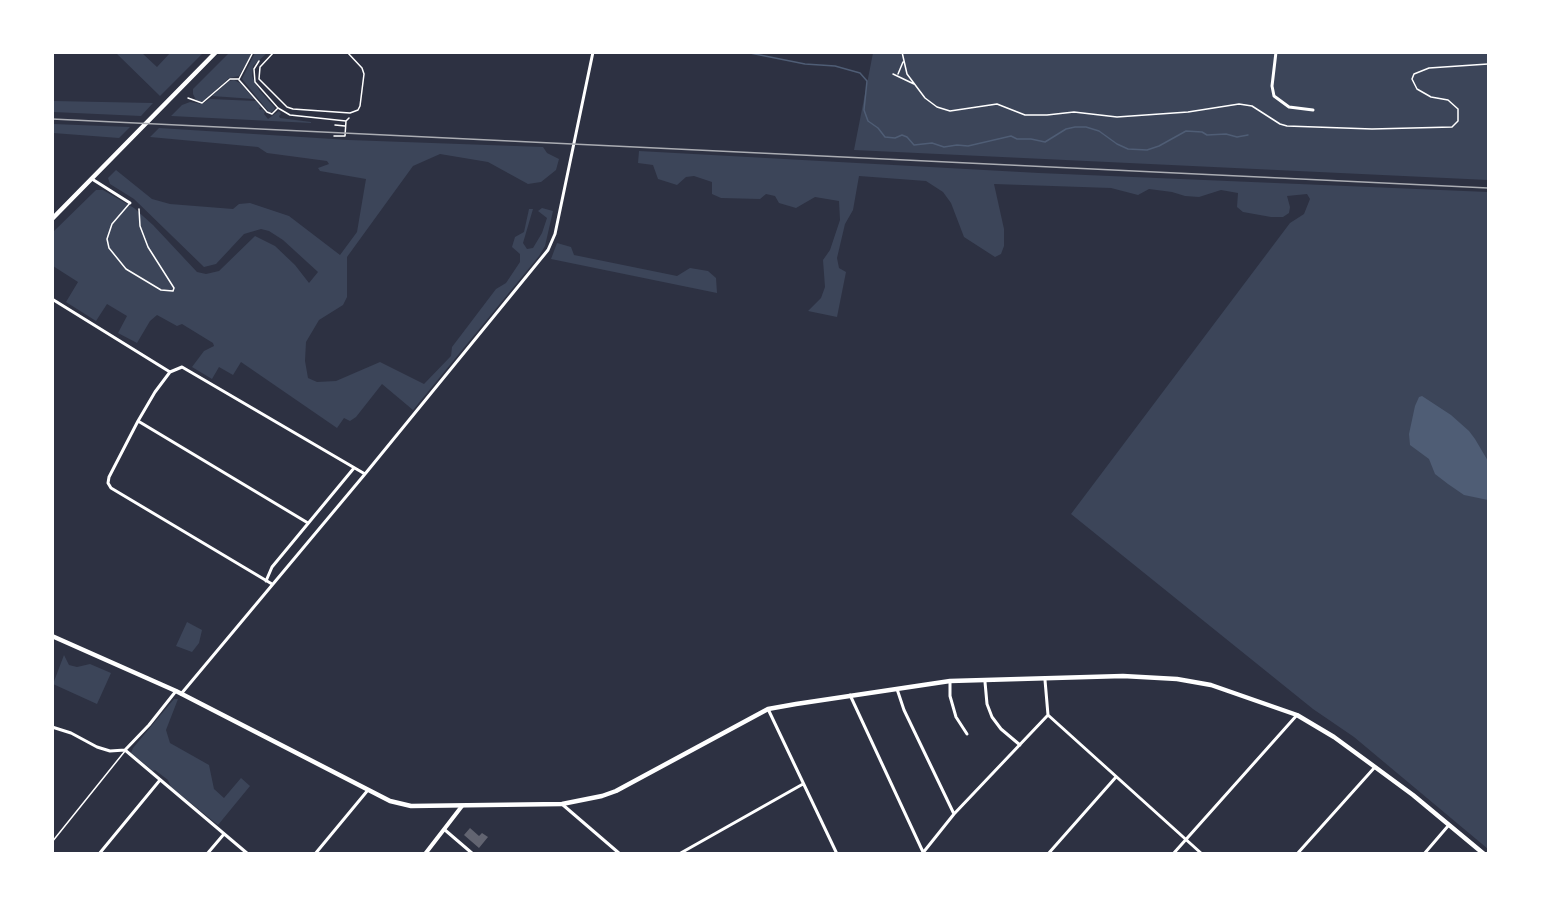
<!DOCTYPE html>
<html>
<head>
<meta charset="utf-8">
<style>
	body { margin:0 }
	#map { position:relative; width:1541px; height:906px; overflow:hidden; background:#2d3142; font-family:"Sofia Sans Condensed",sans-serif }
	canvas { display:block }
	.frame { position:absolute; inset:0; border:54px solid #fff; pointer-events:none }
</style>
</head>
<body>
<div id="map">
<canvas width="1541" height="906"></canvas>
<div class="frame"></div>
</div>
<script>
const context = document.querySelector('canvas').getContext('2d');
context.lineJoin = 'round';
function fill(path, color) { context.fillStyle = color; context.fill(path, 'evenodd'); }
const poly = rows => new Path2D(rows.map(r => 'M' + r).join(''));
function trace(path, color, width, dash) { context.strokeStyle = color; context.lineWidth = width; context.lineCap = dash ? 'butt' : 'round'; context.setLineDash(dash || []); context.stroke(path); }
const green = poly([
	[116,53,142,53,157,67,170,53,203,53,160,96],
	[229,53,252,53,239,76,229,78,202,102,196,100,193,94,193,89],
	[255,53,267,53,253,66,252,76,259,90,275,108,272,112,269,112,242,79],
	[873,53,1488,53,1488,180,854,150],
	[234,80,240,83,254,99,212,96,229,81],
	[210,99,256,101,261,107,259,108,260,110,262,109,265,112,264,114,268,119,279,111,281,114,279,116,280,118,311,122,311,123,171,116,182,105,190,102,202,104],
	[53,101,153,103,141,116,53,112],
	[53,124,130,127,119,138,53,133],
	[159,128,349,140,543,147,547,153,559,159,556,170,541,182,528,184,488,162,440,154,413,166,347,257,347,297,343,305,319,320,306,342,305,361,308,378,317,382,336,381,380,362,424,384,451,356,452,347,496,289,506,283,520,262,520,254,512,247,515,237,524,232,529,209,533,209,523,243,527,249,533,248,542,233,547,218,538,211,542,208,553,211,545,246,539,256,413,410,382,384,356,417,350,421,344,418,337,428,241,362,233,375,219,367,212,379,192,367,204,351,214,346,213,343,182,324,177,326,157,315,150,321,137,343,118,333,127,316,107,304,96,321,66,302,78,282,53,266,52,233,96,190,103,190,134,208,153,225,197,272,206,274,219,271,255,236,275,246,295,265,309,283,318,272,283,240,269,231,261,229,244,234,216,264,204,267,134,199,110,184,108,178,116,170,152,199,170,204,233,209,239,204,250,203,289,216,340,255,357,232,366,179,320,171,318,168,329,164,327,161,267,153,258,147,150,137],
	[639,151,1039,173,1488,192,1488,849,1354,737,1313,709,1071,514,1290,223,1304,214,1310,199,1307,194,1287,196,1290,207,1289,213,1283,217,1271,217,1243,212,1237,207,1238,193,1221,190,1199,197,1185,196,1172,192,1149,189,1138,195,1111,188,994,184,1004,229,1004,246,1001,254,995,257,964,237,951,203,943,192,926,181,859,176,853,210,845,224,837,258,839,268,846,272,837,317,808,311,821,298,825,287,823,260,830,250,840,220,839,201,815,197,796,208,779,203,775,196,766,194,760,199,721,198,712,194,712,182,694,176,686,177,677,185,658,179,653,165,638,163],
	[557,243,571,247,574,255,677,276,690,268,708,271,716,278,717,293,551,259],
	[187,622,202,630,199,643,192,652,176,646],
	[64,655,69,665,77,667,90,664,111,673,97,704,53,684],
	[174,699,178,699,166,730,170,743,209,765,214,789,224,798,241,778,250,786,218,825,171,787,168,780,155,770,153,771,131,753,133,748]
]);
const water = poly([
	[1422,396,1451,415,1469,431,1475,439,1488,461,1488,500,1464,495,1448,484,1435,474,1429,459,1410,445,1409,434,1415,406,1419,397]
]);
const stream = poly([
	[745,52,805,64,835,66,860,73,867,81,864,110,868,121,878,128,885,137,895,138,902,135,907,137,914,145,932,143,944,147,957,145,968,146,1011,136,1017,139,1031,139,1045,142,1066,129,1075,127,1086,127,1099,131,1117,144,1128,149,1147,150,1159,146,1186,131,1202,132,1207,135,1226,134,1237,137,1248,135]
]);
const building = poly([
	[470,828,479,836,482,833,488,837,479,848,464,835]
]);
const path = poly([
	[902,52,907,74,925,98,937,107,950,111,997,104,1025,115,1047,115,1074,112,1117,117,1188,112,1239,104,1252,106,1280,124,1287,126,1372,129,1452,127,1458,121,1458,109,1448,100,1431,97,1417,89,1412,79,1414,74,1429,68,1488,64],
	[259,61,254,69,255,82,278,108,290,115,346,121],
	[893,74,914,84],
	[898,74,903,62],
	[239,80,267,112,272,114,277,109],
	[188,98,202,103,230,79,239,79,253,52],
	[335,125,345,126],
	[334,136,345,136,346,121,349,118]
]);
const service = poly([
	[274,52,260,67,259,79,287,107,293,109,350,113,358,110,360,106,364,74,362,68,347,52],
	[130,203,112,224,107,239,109,248,126,269,161,290,173,291,174,288,148,247,140,226,139,209],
	[52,842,125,751]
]);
const minor = poly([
	[156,52,160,52],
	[1276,52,1272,86,1274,96,1289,107,1313,110],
	[92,179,130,203],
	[52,299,170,372],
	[138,421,308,523],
	[266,581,272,567,354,468],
	[272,584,111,488,108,483,109,477,138,421,155,392,170,372,182,367,365,474],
	[950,681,950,696,956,717,967,734],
	[985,682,987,704,992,717,1001,729,1020,745],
	[897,689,904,710,954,814],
	[181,694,365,474,548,250,555,234,593,52],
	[850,695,923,852],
	[768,709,837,854],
	[1048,715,1202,854],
	[52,727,71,733,97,747,110,751,125,750],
	[125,750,248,854],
	[125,750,149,725,176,691],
	[563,805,620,854],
	[445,830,473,854],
	[99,854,160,780],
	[207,854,224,834],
	[315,854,368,790],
	[679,854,803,784],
	[922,854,954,814,1048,715,1045,680],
	[1048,854,1116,777],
	[1173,854,1297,715],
	[1297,854,1375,767],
	[1424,854,1448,826]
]);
const tertiary = poly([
	[425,854,462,806]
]);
const primary = poly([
	[52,219,216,52],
	[52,636,176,691,390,801,411,806,562,804,602,796,616,791,768,709,796,704,950,681,1123,676,1177,679,1211,685,1297,715,1334,737,1375,767,1413,795,1484,854]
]);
const tram = poly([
	[52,119,1488,188]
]);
fill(green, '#3c4559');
fill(water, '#4f5d75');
trace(stream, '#4f5d75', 1.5);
fill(building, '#626471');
trace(path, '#fff', 1.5);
trace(service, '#fff', 1.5);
trace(minor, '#fff', 3);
trace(tertiary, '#fff', 4);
trace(primary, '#fff', 4.5);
trace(tram, '#abadb3', 1.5);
</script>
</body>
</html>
